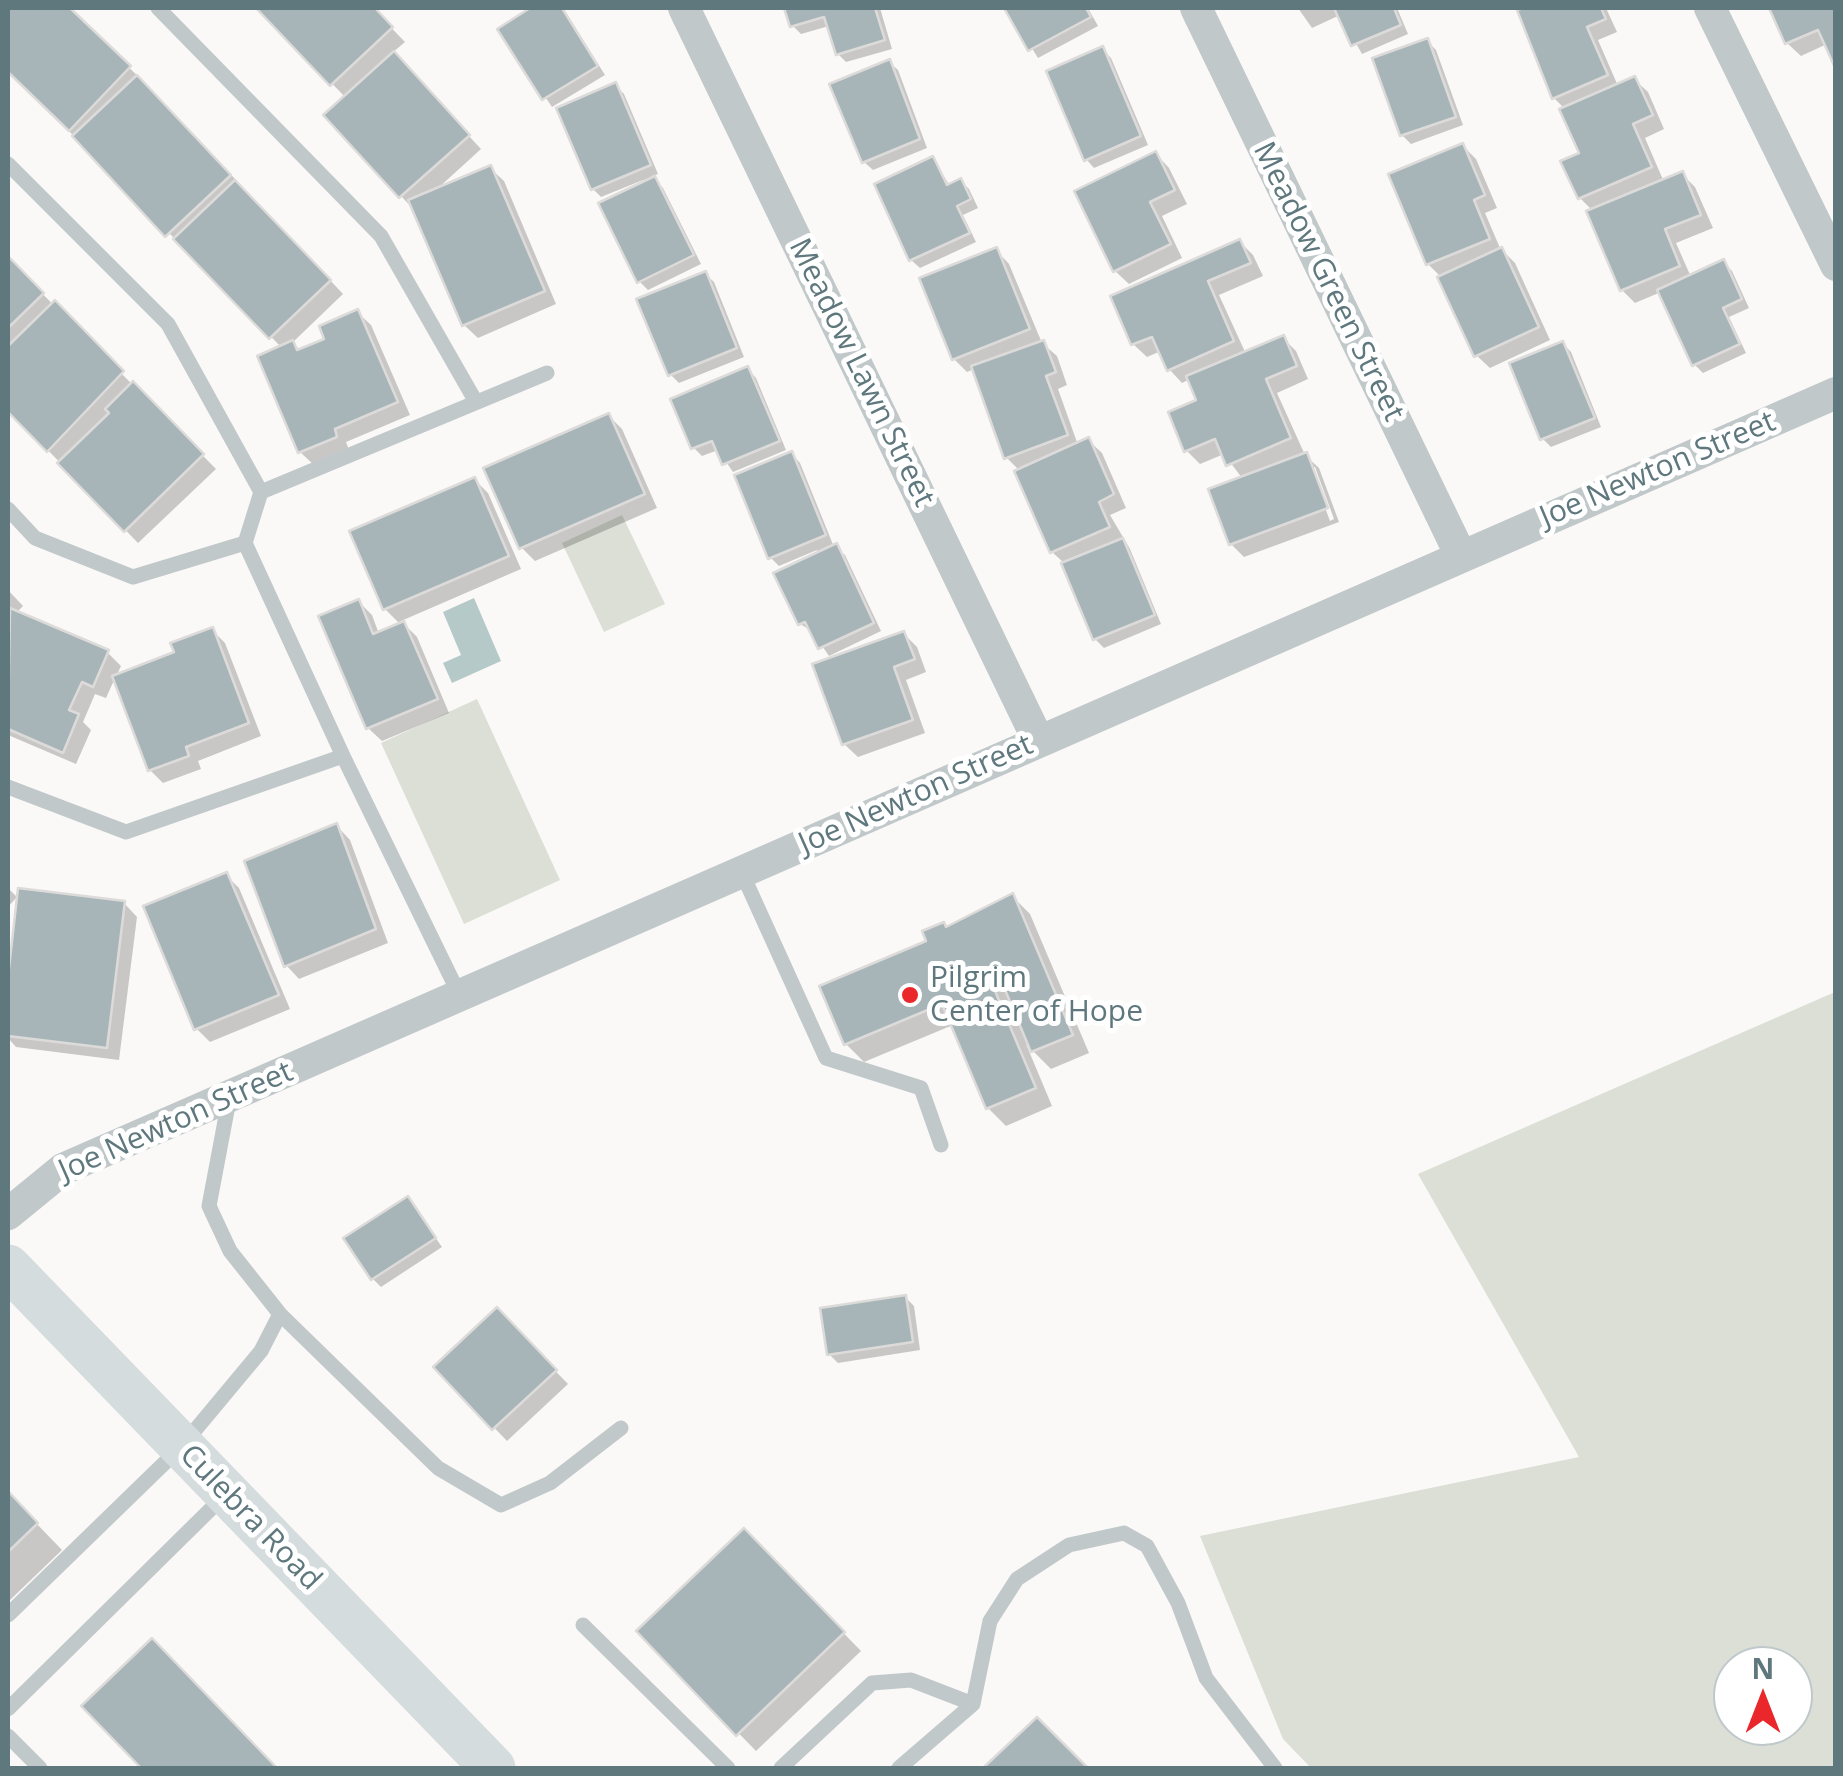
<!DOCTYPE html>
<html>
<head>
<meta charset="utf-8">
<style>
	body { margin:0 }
	#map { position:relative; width:1843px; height:1776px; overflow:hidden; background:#faf9f7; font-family:"Open Sans",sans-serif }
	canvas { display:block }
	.frame { position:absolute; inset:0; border:10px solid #5f787e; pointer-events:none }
	.north { position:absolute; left:1713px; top:1646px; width:100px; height:100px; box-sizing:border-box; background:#fff; border:2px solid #bfc9cb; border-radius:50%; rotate:0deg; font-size:28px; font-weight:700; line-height:40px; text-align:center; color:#5f787e }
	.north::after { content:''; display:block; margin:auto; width:35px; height:45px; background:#ea272a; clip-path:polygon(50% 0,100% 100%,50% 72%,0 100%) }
</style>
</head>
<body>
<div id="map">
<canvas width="1843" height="1776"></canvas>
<div class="frame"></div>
<div class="north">N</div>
</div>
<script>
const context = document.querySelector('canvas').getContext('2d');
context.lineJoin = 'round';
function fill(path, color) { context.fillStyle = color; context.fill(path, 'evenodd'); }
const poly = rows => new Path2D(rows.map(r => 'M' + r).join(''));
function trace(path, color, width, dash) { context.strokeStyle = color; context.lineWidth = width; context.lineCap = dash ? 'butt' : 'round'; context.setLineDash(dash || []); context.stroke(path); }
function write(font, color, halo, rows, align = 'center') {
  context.font = font + ' "Open Sans",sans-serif'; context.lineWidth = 10; context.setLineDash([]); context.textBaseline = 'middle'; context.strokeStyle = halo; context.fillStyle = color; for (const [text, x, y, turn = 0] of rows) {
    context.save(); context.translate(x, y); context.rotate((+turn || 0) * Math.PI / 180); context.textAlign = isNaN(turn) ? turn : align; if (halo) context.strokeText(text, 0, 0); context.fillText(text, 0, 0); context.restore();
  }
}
const green = poly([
	[622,515,665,604,604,632,562,543],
	[477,699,560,880,464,924,381,743],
	[1835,992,1835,1768,1311,1768,1283,1739,1200,1536,1579,1457,1418,1174],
	[1733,1666,1793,1666,1793,1726,1733,1726]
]);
const water = poly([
	[474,598,501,661,452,683,443,663,461,655,443,612]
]);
const shadow = poly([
	[8,8,67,8,143,81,343,294,292,343,301,351,328,340,357,312,371,325,410,415,346,442,349,450,314,465,300,452,282,348,8,69],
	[259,8,372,8,405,42,392,53,481,149,436,190,490,168,504,181,556,304,478,338,464,325,414,210,327,116,346,98],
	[535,8,563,8,605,75,552,107,500,29],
	[787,8,880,8,892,49,846,62,838,54,829,26,801,34,793,26],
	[1007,8,1088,8,1098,26,1038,58],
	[1298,8,1397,8,1408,34,1362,54,1340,15,1312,28],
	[1529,8,1606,8,1617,32,1598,40,1618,86,1634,79,1648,92,1664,129,1645,138,1664,182,1682,174,1695,187,1713,228,1676,243,1691,277,1723,262,1732,271,1749,308,1729,317,1746,353,1703,373,1694,364,1661,292,1635,303,1622,290,1593,211,1580,198,1582,154,1565,109,1554,98,1520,11],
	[1772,8,1836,8,1836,64,1827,44,1801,56,1787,43],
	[1427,41,1436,50,1463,125,1411,144,1402,135],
	[1102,49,1111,58,1148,145,1094,168,1086,159],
	[889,62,898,70,927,148,873,170,864,162],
	[615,85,624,94,658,174,652,176,663,188,701,264,648,290,639,281,643,180,601,197,593,189],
	[1463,146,1476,159,1497,208,1485,213,1500,248,1515,263,1550,340,1490,368,1476,355,1440,276,1428,264],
	[1156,154,1169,168,1187,204,1162,216,1182,258,1129,284,1115,271],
	[933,159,950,186,961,181,969,189,978,208,963,215,976,242,920,268,911,260],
	[1240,242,1253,255,1263,276,1219,295,1246,354,1283,338,1296,351,1308,379,1277,393,1305,455,1319,468,1339,522,1244,557,1231,544,1242,478,1224,454,1200,464,1187,451,1200,401,1190,379,1182,383,1169,369,1161,351,1147,357,1133,344],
	[1310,467,1315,467,1334,519,1330,521],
	[996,250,1009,264,1042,343,1057,356,1067,385,1058,389,1078,445,1088,440,1102,453,1126,508,1110,515,1130,549,1161,624,1104,648,1095,639,1063,562,1052,552,1020,471,1006,457,974,369,967,372,954,359],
	[8,259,216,469,138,543,8,409],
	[705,274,714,282,744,357,679,383,671,375],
	[1563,344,1571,352,1601,427,1551,447,1543,439],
	[748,369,756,378,786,450,733,472,718,450,702,456,693,447],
	[609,416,622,429,657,508,535,561,521,547],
	[792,454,800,463,834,547,845,555,881,631,829,656,812,631,800,624,817,550,779,566,770,557],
	[475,480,488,493,521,569,401,621,417,637,449,713,382,741,368,728,359,602,372,615,379,634,401,625,385,609],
	[8,590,23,606,16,613,108,653,121,666,116,677,177,654,212,630,225,643,261,736,198,761,201,769,163,783,150,770,115,678,106,698,95,694,83,722,91,730,76,764,8,735],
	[904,634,917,647,926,672,906,680,925,733,858,757,844,744],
	[337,826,350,840,388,943,299,979,286,965],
	[226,875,239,888,290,1009,210,1042,196,1028],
	[8,888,17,897,8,907],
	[21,891,124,903,137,917,119,1060,16,1047,8,1038,8,998],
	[1012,896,1030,914,1089,1053,1051,1069,1026,1044,1052,1106,1006,1126,988,1108,953,1025,864,1062,846,1044,929,943],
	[408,1199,442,1247,381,1287,372,1278],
	[905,1297,914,1306,920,1350,838,1363,829,1354],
	[497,1311,568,1384,507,1441,436,1367],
	[8,1494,62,1550,8,1602],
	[744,1531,861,1651,756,1751,639,1631],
	[178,1667,275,1768,145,1768,85,1706]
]);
const building = poly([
	[8,8,70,8,131,66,69,131,8,72,8,8],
	[256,8,375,8,393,27,330,86,256,8],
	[530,8,562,8,598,66,542,100,497,29,530,8],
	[784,8,875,8,885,40,836,55,824,17,790,27,784,8],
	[1004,8,1086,8,1091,17,1028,51,1004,8],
	[1334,8,1394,8,1401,25,1351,46,1334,8],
	[1523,8,1601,8,1606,19,1587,27,1608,75,1552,99,1517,10,1523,8],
	[1769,8,1836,8,1836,70,1818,30,1785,44,1769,8],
	[1428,38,1456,117,1400,136,1372,58,1428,38],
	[1103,46,1141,136,1084,161,1046,71,1103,46],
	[394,51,470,135,399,198,323,115,394,51],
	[890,59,920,139,862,163,829,84,890,59],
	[137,75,231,175,165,237,72,136,137,75],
	[1635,76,1653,115,1633,124,1652,167,1578,199,1560,161,1579,153,1559,109,1635,76],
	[616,82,651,165,591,190,556,108,616,82],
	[1463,143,1485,195,1474,200,1490,239,1426,265,1388,174,1463,143],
	[1156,151,1175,190,1150,202,1171,244,1113,272,1074,191,1156,151],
	[933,156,947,185,961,178,971,199,957,206,970,233,909,261,874,184,933,156],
	[491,165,545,291,462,326,408,200,491,165],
	[1683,171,1701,215,1665,229,1680,266,1620,291,1586,211,1683,171],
	[655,176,694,255,637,283,598,203,655,176],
	[235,180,331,280,269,339,173,239,235,180],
	[1240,239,1251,263,1208,281,1234,341,1167,371,1152,337,1131,345,1110,296,1240,239],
	[997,247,1030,329,952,360,919,278,997,247],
	[1502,247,1539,327,1474,357,1437,277,1502,247],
	[8,256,44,293,8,328,8,256],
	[1724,259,1742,299,1723,308,1740,344,1692,366,1657,290,1724,259],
	[706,271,737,348,668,376,636,299,706,271],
	[55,300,124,371,47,452,8,412,8,346,55,300],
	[358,309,398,402,335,429,337,437,298,453,257,356,293,340,297,350,324,339,319,326,358,309],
	[1284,335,1297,366,1266,379,1291,438,1226,466,1215,439,1184,452,1168,412,1196,400,1186,376,1284,335],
	[1044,340,1056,372,1046,376,1068,435,1004,459,971,366,1044,340],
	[1563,341,1595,418,1540,440,1509,363,1563,341],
	[748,366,780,441,722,465,712,441,691,449,670,399,748,366],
	[133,381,204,454,124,532,57,463,109,413,105,409,133,381],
	[609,413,645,494,519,549,483,468,609,413],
	[1089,437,1114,494,1099,502,1110,527,1050,553,1014,471,1089,437],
	[792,451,826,535,768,559,734,475,792,451],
	[1307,452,1328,508,1229,545,1208,489,1307,452],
	[475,477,509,556,383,610,349,531,475,477],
	[1123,538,1155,615,1093,640,1061,563,1123,538],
	[837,543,874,623,818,649,805,622,798,625,773,573,837,543],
	[359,599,373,634,404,621,438,699,366,729,318,616,359,599],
	[10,608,109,650,93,687,82,682,69,710,79,714,63,753,8,729,10,608],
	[213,627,249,723,186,747,189,756,148,771,112,676,174,652,170,643,213,627],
	[904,631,915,659,894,667,913,720,842,745,812,664,904,631],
	[337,823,376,929,284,967,244,861,337,823],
	[227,872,279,995,194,1030,143,906,227,872],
	[18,888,125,901,107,1048,8,1036,8,977,18,888],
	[1013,893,1073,1035,1031,1052,996,968,987,972,1036,1088,986,1109,942,1004,844,1045,819,986,926,941,922,931,944,922,946,927,1013,893],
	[408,1196,436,1238,371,1280,343,1238,408,1196],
	[906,1295,913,1342,827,1355,820,1308,906,1295],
	[497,1307,557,1370,492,1430,433,1367,497,1307],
	[8,1491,38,1523,8,1552,8,1491],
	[744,1528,845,1632,736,1736,636,1631,744,1528],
	[152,1638,277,1768,141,1768,81,1706,152,1638],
	[1037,1717,1088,1768,983,1768,1037,1717]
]);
const lane = poly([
	[158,8,381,236,476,402],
	[8,164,168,324,261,492],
	[8,509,35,538,133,577,245,543],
	[343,756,245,543,261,492,547,373],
	[8,787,126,832,343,756,460,996],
	[742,873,826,1058,921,1088,941,1145],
	[280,1314,438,1468,501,1505,550,1483,621,1428],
	[8,1615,181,1447,261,1351,280,1314,230,1251,209,1206,229,1100],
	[583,1625,728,1768],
	[8,1709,226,1494],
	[8,1736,40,1768],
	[781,1768,872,1683,911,1680,973,1704],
	[899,1768,973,1704,990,1621,1017,1579,1069,1545,1124,1533,1147,1546,1178,1603,1206,1678,1275,1768]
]);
const street = poly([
	[684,8,1038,740],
	[1196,8,1461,556],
	[1710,8,1836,265],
	[8,1214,63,1169,1836,393]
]);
const secondary = poly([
	[8,1267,493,1768]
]);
const markers = [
	[910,995,10,"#ea272a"]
];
const streetNames = [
	["Meadow Green Street",1328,282,64],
	["Meadow Lawn Street",861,373,64],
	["Joe Newton Street",1658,470,-23],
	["Joe Newton Street",916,795,-24],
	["Joe Newton Street",176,1122,-24],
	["Culebra Road",250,1518,46]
];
const poiNames = [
	["Pilgrim",930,978],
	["Center of Hope",930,1012]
];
fill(green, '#dbdfd6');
fill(water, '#b6c9c9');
fill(shadow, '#0003');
fill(building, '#a7b5b8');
trace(building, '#dcdbda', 2.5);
trace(lane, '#c1c8ca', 15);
trace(street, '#c1c8ca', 32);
trace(secondary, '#d5dcdd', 45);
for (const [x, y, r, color] of markers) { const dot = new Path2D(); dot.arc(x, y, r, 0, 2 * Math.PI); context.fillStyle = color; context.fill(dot); trace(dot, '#fff', 4); }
write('30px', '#5f787e', '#fff', streetNames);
write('30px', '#5f787e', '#fff', poiNames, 'left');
</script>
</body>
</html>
